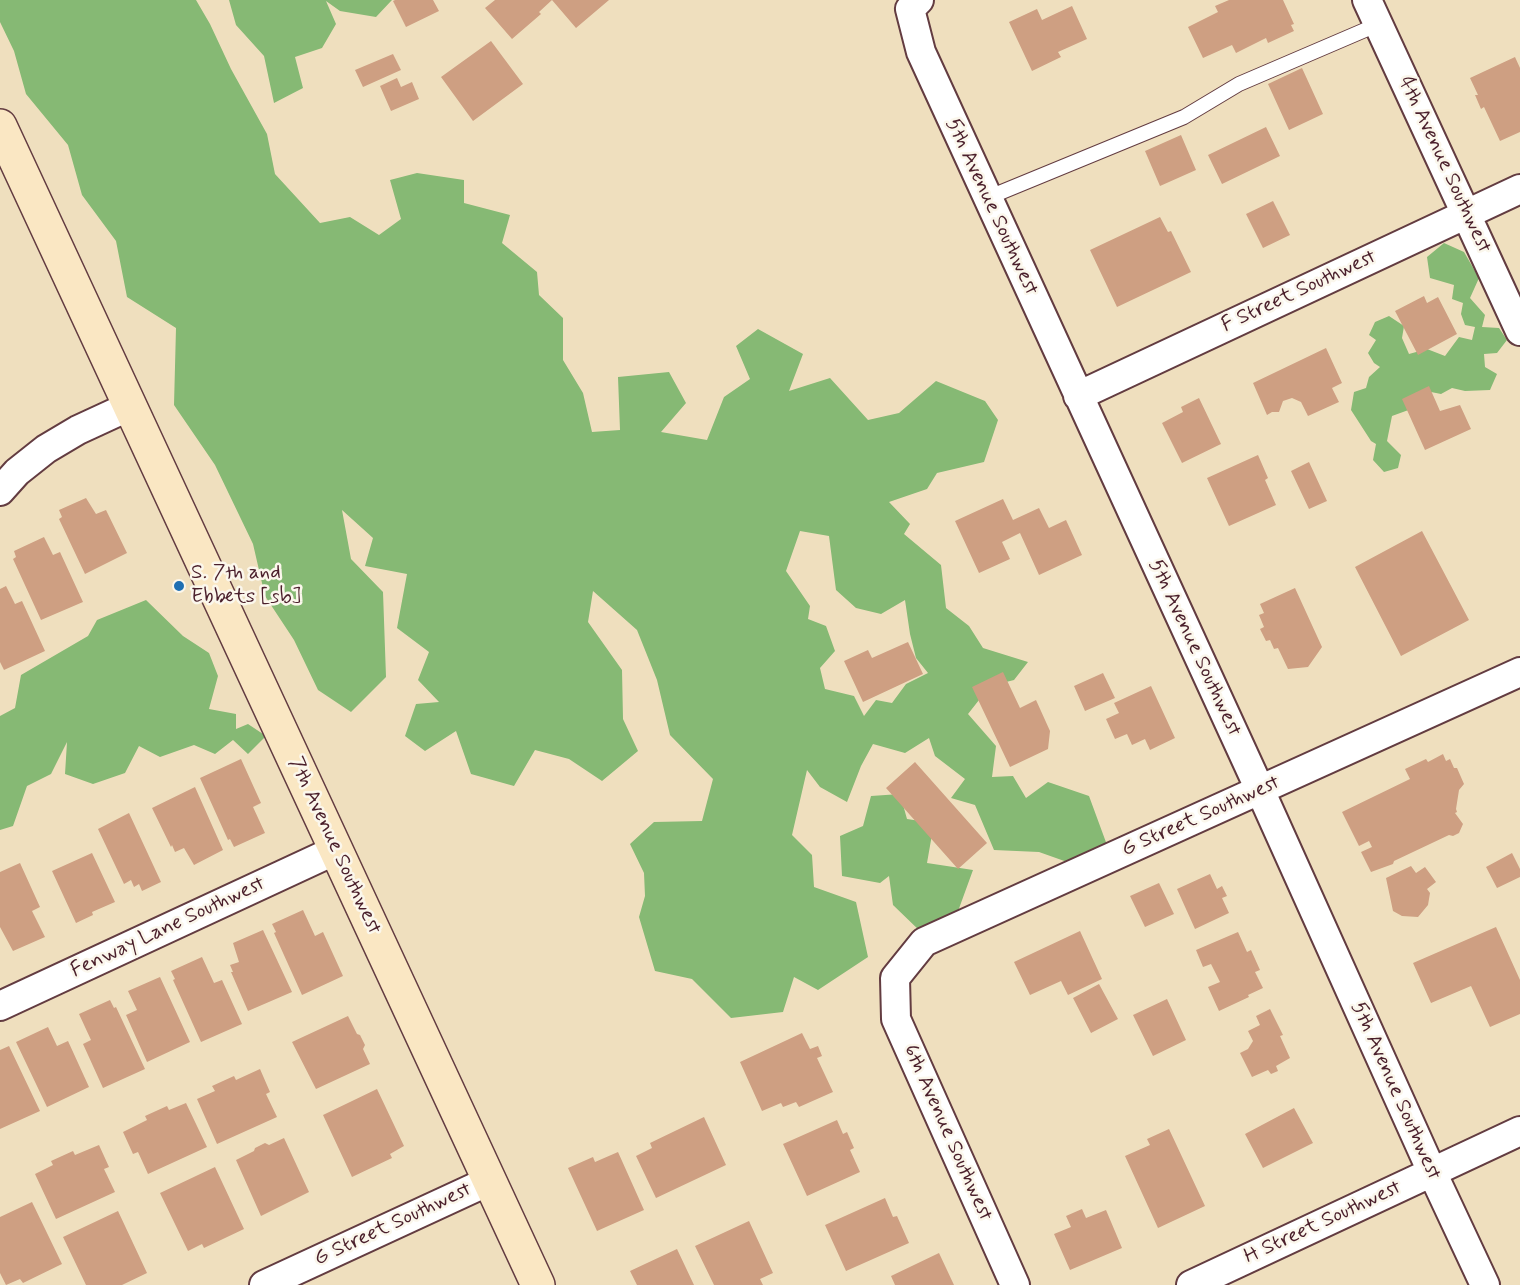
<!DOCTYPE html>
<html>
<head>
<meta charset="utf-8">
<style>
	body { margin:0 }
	canvas { display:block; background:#efdfbe }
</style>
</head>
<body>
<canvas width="1520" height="1285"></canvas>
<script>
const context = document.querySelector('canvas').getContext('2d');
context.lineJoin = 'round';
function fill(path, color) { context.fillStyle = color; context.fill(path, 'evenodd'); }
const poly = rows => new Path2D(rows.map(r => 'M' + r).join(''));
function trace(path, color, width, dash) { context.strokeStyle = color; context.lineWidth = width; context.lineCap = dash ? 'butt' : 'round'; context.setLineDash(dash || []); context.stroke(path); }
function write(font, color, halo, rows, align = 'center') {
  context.font = font + ' Mynerve,sans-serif'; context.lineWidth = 5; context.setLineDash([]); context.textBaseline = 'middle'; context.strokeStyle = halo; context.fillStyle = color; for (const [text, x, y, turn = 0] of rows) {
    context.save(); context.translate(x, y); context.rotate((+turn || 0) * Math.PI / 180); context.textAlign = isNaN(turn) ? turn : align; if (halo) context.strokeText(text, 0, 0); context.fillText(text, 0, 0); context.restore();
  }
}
const forest = poly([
	[0,0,196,0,210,24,231,69,267,134,275,174,320,223,350,217,379,235,401,219,390,180,417,173,464,180,464,203,510,215,502,243,537,272,539,295,563,318,563,360,583,393,592,432,620,430,618,377,669,372,686,403,661,432,707,440,724,397,750,379,736,346,758,329,803,354,789,391,830,378,868,420,899,413,936,381,985,401,998,420,984,462,937,473,927,489,889,502,910,524,904,534,941,565,946,608,969,626,983,648,1028,662,1014,680,990,686,968,714,996,746,992,777,1013,776,1026,798,1048,782,1089,796,1107,845,1070,863,1039,852,994,850,975,805,951,798,965,779,935,756,929,738,905,753,873,744,861,766,847,802,820,787,807,770,792,835,812,855,814,887,856,902,868,957,818,990,794,977,783,1012,731,1018,692,979,655,971,639,917,645,896,644,873,630,844,654,822,702,821,713,779,670,735,657,680,637,630,593,591,588,622,622,670,623,719,638,751,602,781,569,759,535,750,514,786,471,774,456,731,425,751,405,736,416,704,439,702,418,680,429,652,397,628,407,574,365,566,373,538,342,510,351,559,383,592,386,677,351,712,318,690,294,640,265,596,253,544,215,465,174,405,176,328,127,297,116,241,82,195,68,145,26,94,14,51,0,22],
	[800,531,829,536,836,590,856,608,881,614,905,600,910,634,916,658,928,673,906,684,892,703,876,700,864,716,854,696,825,689,820,668,835,651,826,626,808,619,810,606,786,571],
	[229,0,392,0,376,17,340,11,326,1,336,24,322,48,295,57,303,88,274,103,264,56,236,25],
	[1444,243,1464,252,1479,278,1470,298,1485,315,1482,327,1499,328,1507,340,1497,353,1484,354,1485,367,1497,374,1490,390,1465,391,1452,388,1441,394,1431,392,1414,408,1392,416,1387,441,1401,455,1398,468,1384,472,1373,460,1376,444,1371,441,1351,410,1354,392,1366,388,1369,377,1380,367,1374,363,1368,353,1376,340,1369,335,1375,322,1389,316,1404,326,1402,338,1409,354,1427,349,1445,356,1459,337,1472,340,1475,327,1465,325,1461,314,1463,303,1452,299,1454,285,1430,278,1427,257],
	[146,600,183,636,209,653,218,676,209,709,236,714,236,729,248,724,266,736,248,754,233,740,215,754,194,745,160,757,139,746,125,773,93,784,65,774,67,742,51,774,27,786,13,826,0,830,0,716,15,708,21,675,88,636,97,620],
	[900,794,907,819,934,823,927,863,973,870,957,914,922,933,893,905,889,876,880,883,842,876,840,836,863,826,871,796]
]);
const building = poly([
	[395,0,433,0,439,11,406,27,393,1],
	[495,0,609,0,576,28,552,0,539,12,541,14,512,39,485,8],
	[1229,0,1283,0,1294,24,1291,25,1294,31,1268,43,1266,38,1236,53,1232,45,1203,58,1188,27,1218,12,1215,6],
	[1072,6,1087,39,1058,52,1061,57,1032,71,1009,22,1037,9,1042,20],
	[491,41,523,84,473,121,441,77],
	[393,54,401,70,363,87,355,70],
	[1515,57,1520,68,1520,132,1500,141,1484,107,1481,109,1475,95,1478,95,1470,78],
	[1302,68,1323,114,1289,130,1268,84],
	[397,78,401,87,412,82,419,99,391,111,380,86],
	[1266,127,1280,156,1222,184,1208,155],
	[1181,135,1196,170,1160,186,1145,151],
	[1273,201,1290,235,1263,248,1246,214],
	[1160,217,1168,232,1171,231,1191,272,1117,307,1090,250],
	[1424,296,1427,303,1438,297,1457,334,1418,355,1395,311],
	[1326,348,1342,383,1332,388,1339,402,1308,416,1301,402,1292,398,1283,401,1279,412,1272,412,1267,415,1253,383],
	[1429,386,1440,411,1460,405,1471,429,1425,450,1402,399],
	[1199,398,1221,444,1182,463,1162,423,1183,412,1181,407],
	[1258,455,1268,478,1265,480,1276,505,1229,526,1207,478],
	[1309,462,1327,501,1309,509,1291,471],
	[86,498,96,514,106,510,127,553,85,574,59,519,62,517,59,510],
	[1003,499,1013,520,1039,508,1049,528,1066,520,1082,555,1039,575,1020,533,1002,542,1010,559,979,573,955,521],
	[1422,531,1469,620,1401,656,1355,567],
	[44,537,53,555,60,552,83,602,41,620,13,559,16,557,14,551],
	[6,586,15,604,22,601,45,651,4,670,0,662,0,589],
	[1295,588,1322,647,1308,667,1288,669,1278,648,1274,649,1270,640,1266,641,1260,629,1264,627,1259,615,1264,613,1260,604],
	[908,642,923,674,863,702,844,661,868,650,872,658],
	[1003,672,1020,708,1036,700,1050,731,1048,749,1010,767,972,687],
	[1103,673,1115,698,1085,711,1074,686],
	[1151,686,1175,738,1150,750,1145,739,1132,745,1127,734,1115,739,1106,719,1119,713,1114,703],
	[1443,754,1446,761,1450,759,1454,768,1457,768,1464,784,1459,790,1456,809,1457,812,1455,813,1463,824,1459,833,1453,836,1449,835,1394,861,1393,864,1371,872,1361,852,1372,847,1369,841,1359,846,1342,812,1410,779,1405,769,1426,759,1428,762],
	[241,759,261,803,253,807,265,833,234,847,230,839,228,840,200,778],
	[915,762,987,843,958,869,886,788],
	[195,787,223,850,194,865,184,848,175,852,172,845,171,847,152,808],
	[129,813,161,882,142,891,139,884,134,887,131,880,124,884,98,829],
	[92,853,115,902,92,912,93,915,76,923,52,871],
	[1512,853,1520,869,1520,877,1497,888,1486,867],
	[20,863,40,907,32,911,45,937,13,951,0,927,0,872],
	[1411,866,1416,873,1425,867,1436,882,1427,889,1430,893,1428,905,1418,917,1402,916,1393,911,1386,878],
	[1210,874,1217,889,1222,886,1227,896,1222,898,1229,913,1195,929,1177,889],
	[1159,883,1174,914,1145,927,1130,896],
	[303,910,315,936,323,932,343,976,302,995,274,933,276,932,272,924],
	[1496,927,1520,980,1520,1014,1490,1027,1471,986,1431,1003,1413,963],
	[263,930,292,992,248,1011,231,972,233,972,230,965,239,962,233,943],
	[1080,931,1102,979,1068,995,1061,981,1030,995,1014,962],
	[1238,932,1247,952,1251,950,1260,970,1255,972,1263,988,1248,995,1249,997,1219,1011,1208,987,1220,982,1211,964,1203,967,1196,950],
	[202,957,214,983,222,980,242,1024,201,1042,173,980,175,979,171,971],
	[160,977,190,1042,147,1062,126,1015,137,1010,128,991],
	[1099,984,1118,1019,1091,1033,1073,998],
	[1167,999,1186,1040,1153,1056,1133,1015],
	[110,1000,114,1008,116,1007,145,1069,103,1088,83,1044,91,1040,79,1014],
	[1270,1009,1283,1035,1280,1036,1290,1058,1276,1066,1278,1071,1271,1074,1268,1070,1252,1077,1240,1053,1248,1049,1253,1041,1248,1031,1260,1025,1256,1016],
	[348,1016,357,1034,360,1035,365,1045,363,1049,370,1064,316,1089,292,1042],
	[48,1027,57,1046,68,1041,89,1087,47,1107,16,1042],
	[802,1033,810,1049,818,1046,822,1056,817,1058,833,1092,799,1107,796,1102,783,1107,781,1103,762,1111,740,1062],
	[9,1046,40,1111,0,1129,0,1050],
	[260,1069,270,1092,266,1094,277,1117,217,1144,197,1099,215,1091,212,1086,234,1076,236,1080],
	[377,1089,404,1146,390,1154,392,1158,352,1177,323,1115],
	[186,1103,207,1147,148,1174,138,1152,133,1154,123,1132,147,1120,145,1116,167,1106,169,1110],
	[1294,1108,1313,1143,1263,1168,1245,1134],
	[704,1117,726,1165,656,1198,636,1156,652,1148,650,1143],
	[837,1120,843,1134,847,1132,854,1148,850,1150,860,1172,807,1196,783,1144],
	[1169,1129,1205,1206,1158,1228,1125,1156,1150,1145,1147,1139],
	[284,1138,309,1192,261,1216,236,1160,254,1151,255,1148,265,1143,269,1145],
	[99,1145,109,1167,104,1169,115,1192,56,1219,35,1174,53,1165,51,1161,73,1151,75,1155],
	[618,1152,644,1210,597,1231,568,1168,593,1157,595,1162],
	[215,1167,244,1229,204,1248,202,1244,188,1251,160,1193],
	[885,1198,893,1217,897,1216,909,1243,846,1271,825,1225],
	[32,1202,62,1264,23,1283,20,1279,6,1285,0,1273,0,1217],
	[1082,1209,1086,1218,1106,1210,1122,1248,1070,1270,1054,1234,1071,1227,1066,1216],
	[118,1211,147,1273,122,1285,86,1285,63,1237],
	[749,1221,773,1273,760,1279,763,1285,714,1285,695,1246],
	[677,1249,694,1285,637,1285,630,1271],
	[939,1253,954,1285,895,1285,891,1276]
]);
const lane = poly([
	[987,198,1184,117,1239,84,1379,24]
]);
const street = poly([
	[919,0,910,9,921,52,1260,790,1432,1172,1485,1285],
	[1367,0,1520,331],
	[1078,396,1520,189],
	[0,491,17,472,46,449,78,430,130,406],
	[0,1006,336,850],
	[264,1285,489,1181],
	[1015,1285,896,1019,895,978,924,942,1520,672],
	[1191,1285,1520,1131]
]);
const secondary = poly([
	[0,126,538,1285]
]);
const markers = [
	[179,586,6,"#1f6fb2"]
];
const streetNames = [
	["4th Avenue Southwest",1444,165,65],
	["5th Avenue Southwest",991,207,65],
	["F Street Southwest",1299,292,-25],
	["5th Avenue Southwest",1194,648,65],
	["G Street Southwest",1201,817,-24],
	["7th Avenue Southwest",334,846,65],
	["Fenway Lane Southwest",168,928,-25],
	["5th Avenue Southwest",1395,1091,66],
	["6th Avenue Southwest",947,1133,66],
	["H Street Southwest",1323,1223,-25],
	["G Street Southwest",393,1225,-25]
];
const poiNames = [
	["S. 7th and",191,574],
	["Ebbets [sb]",191,598]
];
fill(forest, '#86b974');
fill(building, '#ce9f82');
trace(lane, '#633c41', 16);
trace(street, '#633c41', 32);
trace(secondary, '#633c41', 36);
trace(lane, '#fff', 14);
trace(street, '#fff', 28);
trace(secondary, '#fae7c3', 33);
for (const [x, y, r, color] of markers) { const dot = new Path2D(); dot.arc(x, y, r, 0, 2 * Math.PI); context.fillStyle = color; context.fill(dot); trace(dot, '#fbf7ec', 2); }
write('21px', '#4a1f2b', '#fbf7ec', streetNames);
write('21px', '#4a1f2b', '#fbf7ec', poiNames, 'left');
</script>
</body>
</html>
